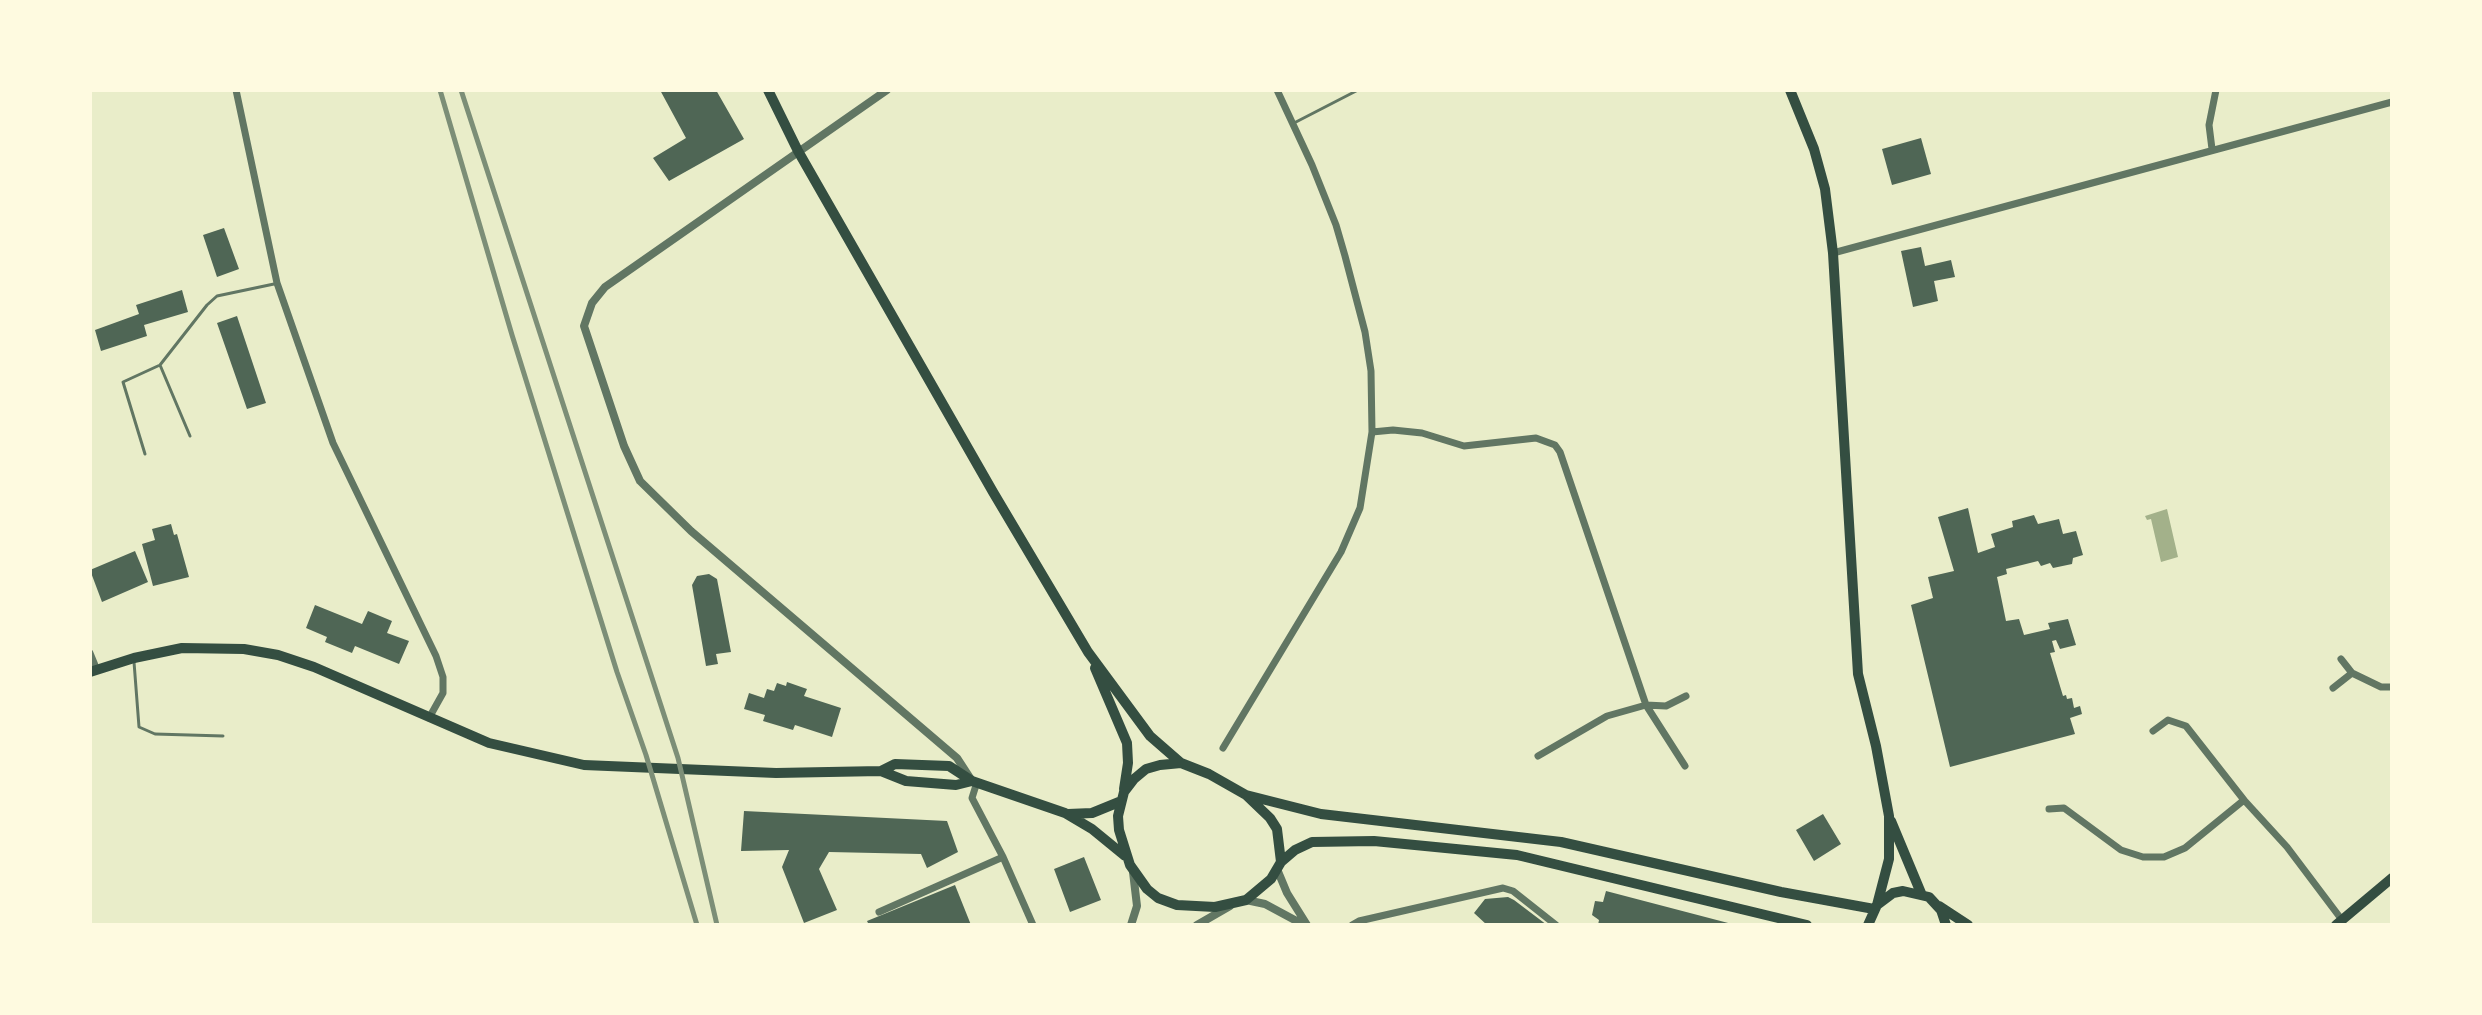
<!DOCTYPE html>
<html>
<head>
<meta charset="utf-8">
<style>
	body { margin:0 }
	#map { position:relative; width:2482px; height:1015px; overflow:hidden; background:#e9edc9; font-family:Jost,sans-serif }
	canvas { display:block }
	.frame { position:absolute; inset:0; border:92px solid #fefae0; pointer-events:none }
</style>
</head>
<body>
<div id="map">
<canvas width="2482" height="1015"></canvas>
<div class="frame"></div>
</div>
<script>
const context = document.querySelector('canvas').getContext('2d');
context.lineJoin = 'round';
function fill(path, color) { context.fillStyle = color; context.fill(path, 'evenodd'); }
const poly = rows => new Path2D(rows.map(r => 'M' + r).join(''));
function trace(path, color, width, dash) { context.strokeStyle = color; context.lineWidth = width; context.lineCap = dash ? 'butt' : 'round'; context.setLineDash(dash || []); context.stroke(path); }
const water = poly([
	[2167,509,2178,557,2161,562,2151,519,2147,520,2145,516]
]);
const building = poly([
	[660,90,716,90,744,139,669,181,653,158,686,138],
	[1921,138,1931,174,1892,185,1882,149],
	[224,228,239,269,217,277,203,235],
	[1921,247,1925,266,1951,260,1955,277,1934,281,1938,301,1913,307,1901,251],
	[182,290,188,312,144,325,147,336,101,351,95,330,139,314,136,305],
	[237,316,266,403,247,409,217,323],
	[1968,508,1978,553,1995,547,1991,534,2013,527,2012,521,2034,515,2038,524,2059,519,2063,534,2076,531,2083,555,2073,558,2072,564,2053,568,2050,563,2041,566,2038,561,2006,569,2007,574,1997,577,2006,621,2019,619,2024,635,2050,629,2048,623,2068,619,2076,645,2060,649,2056,640,2052,641,2055,652,2050,653,2063,696,2066,695,2067,699,2072,698,2074,708,2080,706,2082,714,2070,718,2075,734,1950,767,1911,605,1933,598,1928,577,1954,571,1938,517],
	[171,524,174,535,177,534,189,577,153,586,142,544,155,540,152,529],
	[135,551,148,582,102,602,90,570],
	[709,574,717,579,731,652,716,654,718,664,706,666,692,585,697,576],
	[315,605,362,624,368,611,392,621,387,633,409,641,399,664,355,646,352,653,325,642,327,637,306,628],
	[787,682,807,689,804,696,841,708,832,737,795,725,793,730,763,721,765,715,744,709,749,693,764,698,767,689,774,691,777,683,786,686],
	[744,811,947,821,958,852,927,868,921,854,829,852,819,869,837,910,804,923,782,867,789,850,741,851],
	[1823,814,1841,844,1814,861,1796,830],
	[1084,857,1101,900,1070,912,1054,869],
	[955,885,971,925,869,925,867,921],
	[1606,891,1732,924,1732,925,1598,925,1599,920,1592,915,1595,901,1603,902],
	[1508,897,1514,900,1547,925,1487,925,1474,913,1485,899]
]);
const service = poly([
	[1294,123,1358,90],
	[160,365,190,436],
	[145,454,123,382,160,365,207,305,217,296,274,284],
	[134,662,139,727,155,734,223,736]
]);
const minor = poly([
	[236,90,277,283,333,443,436,656,443,677,443,693,429,718],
	[2212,149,2209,125,2216,90],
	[1833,253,2392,102],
	[1372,432,1393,430,1422,433,1464,446,1536,438,1555,445,1560,452,1646,705,1685,766],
	[90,653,97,670],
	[2341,659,2352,673,2381,687,2392,687],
	[2333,688,2352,673],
	[2153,731,2168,720,2186,726,2244,800],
	[1223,748,1341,552,1360,508,1372,432,1371,371,1365,332,1345,256,1336,225,1312,165,1277,90],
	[1538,756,1607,716,1646,705,1666,706,1686,696],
	[977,782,972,798,1003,857,1033,925],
	[2049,809,2064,808,2121,850,2143,857,2164,857,2185,848,2244,800,2287,847,2342,920],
	[879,912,1003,857],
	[1352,925,1359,921,1503,888,1513,891,1556,925]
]);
const tertiary = poly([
	[887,90,605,287,592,303,584,326,624,446,640,481,691,531,957,758,970,778],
	[1277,869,1287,893,1307,925],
	[1246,900,1265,904,1304,925],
	[1131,925,1137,906,1133,872],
	[1197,925,1230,906]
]);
const secondary = poly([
	[768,90,798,151,993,492,1088,652,1150,736,1181,763],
	[1790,90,1814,149,1825,189,1833,253,1858,674,1876,746,1889,816,1889,859,1877,905],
	[1095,668,1127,743,1128,763,1124,789],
	[90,672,134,658,182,648,244,649,278,655,314,667,489,743,584,765,776,773,881,771,906,781,956,785,972,781],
	[1181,763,1209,774,1246,795,1270,818,1277,829,1281,862,1271,879,1246,900,1215,907,1177,905,1158,898,1147,889,1130,865,1119,830,1118,816,1124,792,1134,779,1146,769,1160,765,1181,763],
	[881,771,895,764,949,766,972,781,1065,813,1092,829,1125,856],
	[1246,795,1321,814,1561,842,1781,892,1874,909],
	[1068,814,1092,813,1119,802],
	[1891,821,1921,893],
	[1281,862,1295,850,1312,842,1374,841,1517,855,1807,925],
	[1939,906,1968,925],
	[1868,925,1877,905,1893,893,1903,891,1929,897,1941,910,1946,925],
	[2336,925,2392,878]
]);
const rail = poly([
	[440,90,512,335,617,672,646,755,697,925],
	[461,90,678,758,717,925]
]);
fill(water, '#a3b18a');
fill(building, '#4f6655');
trace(service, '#617663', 3);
trace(minor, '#617663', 7);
trace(tertiary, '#617663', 8);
trace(secondary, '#344e41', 10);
trace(rail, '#7c8e77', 5);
</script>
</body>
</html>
